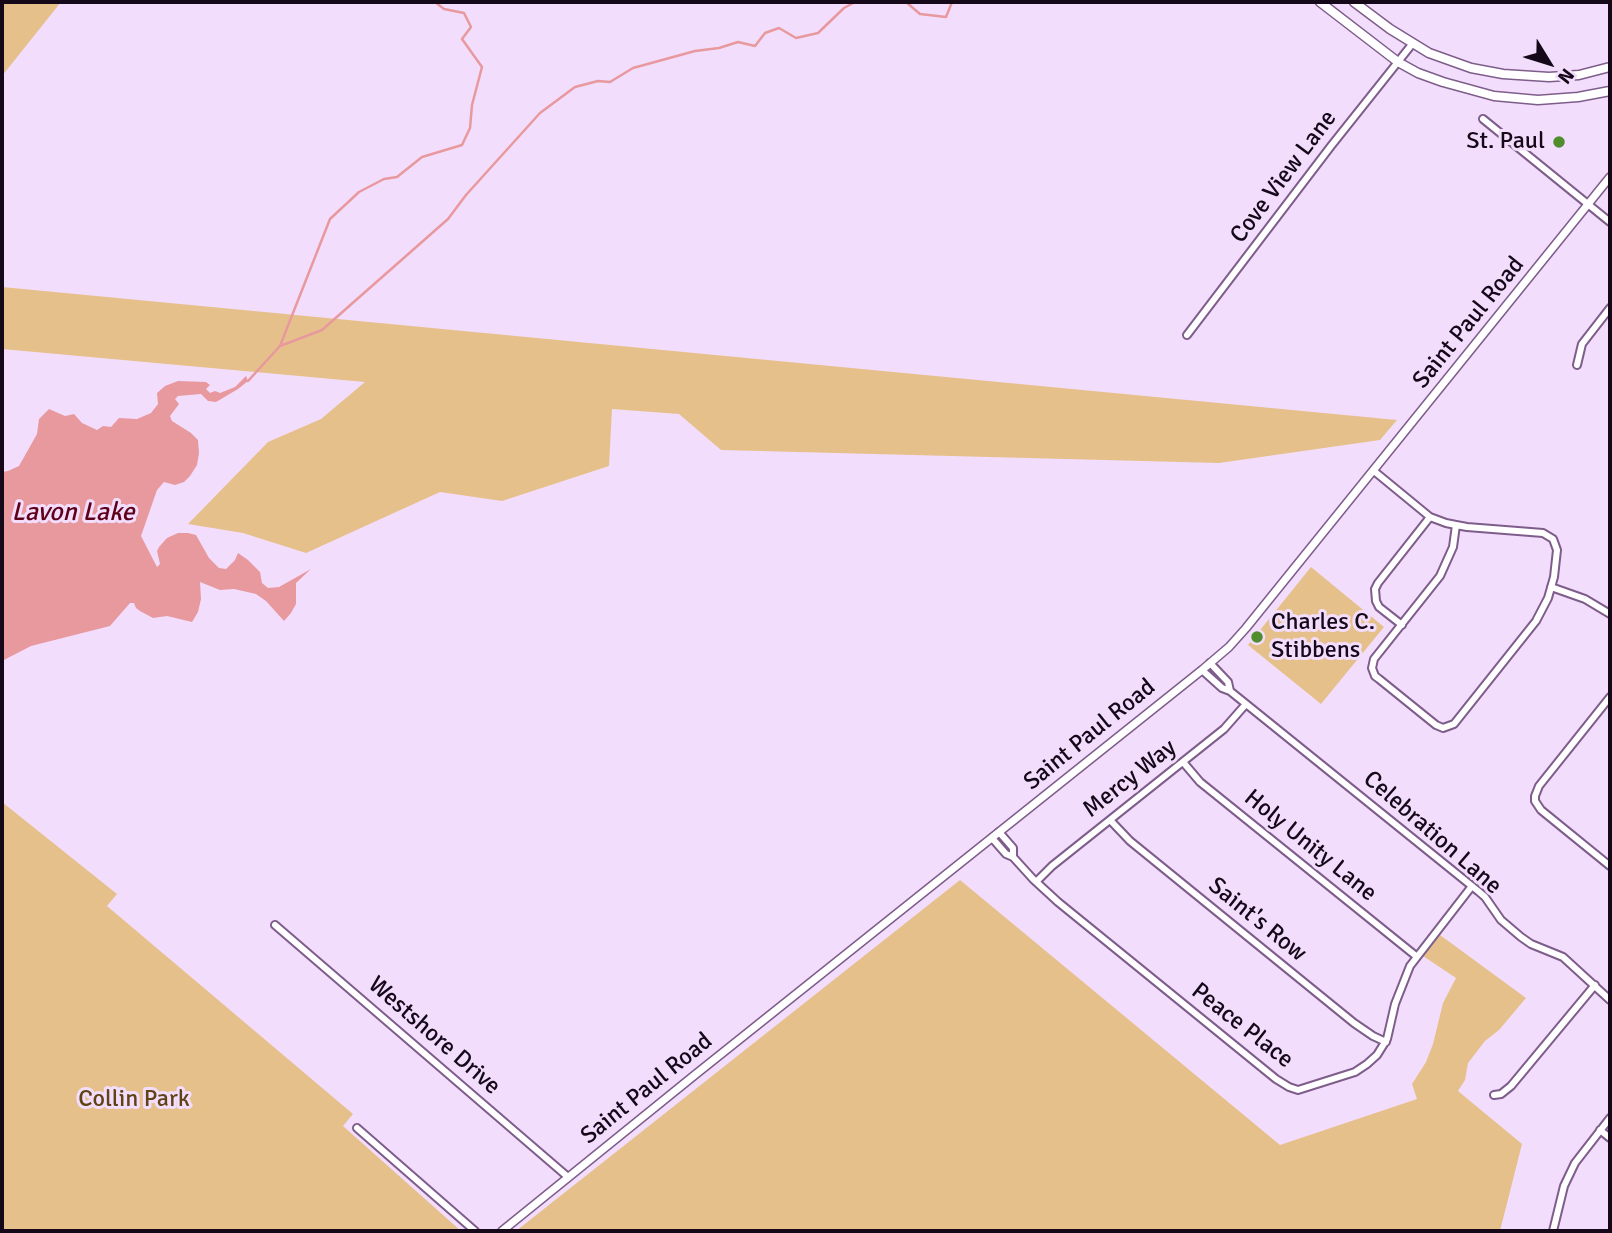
<!DOCTYPE html>
<html>
<head>
<meta charset="utf-8">
<style>
	body { margin:0 }
	#map { position:relative; width:1612px; height:1233px; overflow:hidden; background:#f3ddfc; font-family:Signika,sans-serif }
	canvas { display:block }
	.frame { position:absolute; inset:0; border:4px solid #140819; pointer-events:none }
	.north { position:absolute; left:1514px; top:28px; width:70px; height:70px; -webkit-text-stroke:5px #f3ddfc; paint-order:stroke; rotate:128deg; font-size:19px; font-weight:700; line-height:28px; text-align:center; color:#140819 }
	.north::after { content:''; display:block; margin:auto; width:24px; height:32px; background:#140819; clip-path:polygon(50% 0,100% 100%,50% 72%,0 100%) }
</style>
</head>
<body>
<div id="map">
<canvas width="1612" height="1233"></canvas>
<div class="frame"></div>
<div class="north">N</div>
</div>
<script>
const context = document.querySelector('canvas').getContext('2d');
context.lineJoin = 'round';
function fill(path, color) { context.fillStyle = color; context.fill(path, 'evenodd'); }
const poly = rows => new Path2D(rows.map(r => 'M' + r).join(''));
function trace(path, color, width, dash) { context.strokeStyle = color; context.lineWidth = width; context.lineCap = dash ? 'butt' : 'round'; context.setLineDash(dash || []); context.stroke(path); }
function write(font, color, halo, rows, align = 'center') {
  context.font = font + ' Signika,sans-serif'; context.lineWidth = 6; context.setLineDash([]); context.textBaseline = 'middle'; context.strokeStyle = halo; context.fillStyle = color; for (const [text, x, y, turn = 0] of rows) {
    context.save(); context.translate(x, y); context.rotate((+turn || 0) * Math.PI / 180); context.textAlign = isNaN(turn) ? turn : align; if (halo) context.strokeText(text, 0, 0); context.fillText(text, 0, 0); context.restore();
  }
}
const green = poly([
	[2,2,61,2,2,76],
	[2,287,1397,420,1380,440,1219,463,721,450,679,414,612,409,609,466,502,501,440,492,306,553,243,533,188,524,268,442,321,419,365,382,2,349],
	[1311,567,1384,627,1321,704,1248,645],
	[2,802,117,894,107,906,353,1114,343,1126,461,1231,2,1231],
	[960,880,1280,1145,1417,1099,1412,1084,1426,1062,1433,1044,1443,1003,1456,978,1423,956,1440,935,1526,998,1499,1030,1485,1041,1468,1063,1465,1080,1458,1091,1522,1144,1500,1231,516,1231]
]);
const water = poly([
	[246,376,248,381,238,389,216,402,208,401,201,394,178,396,175,399,179,404,170,416,172,421,191,433,198,440,199,453,197,465,190,476,184,482,175,485,164,482,157,490,141,536,157,567,160,564,157,551,159,547,167,538,178,533,188,533,196,535,209,558,219,568,226,569,235,560,238,553,248,560,260,572,262,583,268,588,279,587,311,569,296,583,296,604,291,613,284,621,266,601,256,594,234,589,220,590,200,582,201,599,198,612,192,622,167,616,153,618,140,611,136,608,134,603,130,603,110,626,31,646,2,661,2,472,8,471,19,466,37,434,39,419,49,409,65,416,74,414,82,423,97,430,103,426,111,427,119,418,137,419,151,413,158,404,157,393,165,386,178,381,206,382,210,385,206,389,210,393,215,391,220,393,235,387]
]);
const stream = poly([
	[906,2,920,14,946,17,952,2],
	[280,346,322,330,448,219,466,195,540,113,575,87,598,81,610,82,633,68,695,51,719,48,738,42,755,46,765,33,779,28,796,38,818,33,844,8,855,2],
	[248,381,280,346,330,219,359,192,384,179,397,177,422,157,462,145,470,128,472,105,482,67,462,39,471,27,464,13,444,9,435,2]
]);
const minor = poly([
	[1483,119,1610,222],
	[1187,335,1331,146,1413,43],
	[1577,365,1582,344,1610,308],
	[1374,471,1430,517,1446,523,1456,525,1467,527,1543,533,1553,539,1557,550,1554,577,1548,598,1536,621,1454,724,1443,728,1436,725,1379,679,1375,676,1372,668,1374,659,1440,576,1453,547,1456,525],
	[1551,587,1585,599,1610,614],
	[1402,625,1379,607,1376,601,1375,589,1378,583,1430,517],
	[1202,670,1222,688,1230,691,1228,682,1210,663],
	[1230,691,1478,891,1485,897,1501,920,1521,937,1531,944,1563,957,1610,1000],
	[1610,697,1539,786,1535,796,1535,801,1541,810,1610,866],
	[1183,762,1200,782,1416,956],
	[1110,820,1130,841,1354,1023,1373,1036,1386,1042],
	[992,838,1006,854,1013,857,1013,848,999,832],
	[1013,857,1033,879,1058,902,1276,1079,1289,1087,1298,1090,1355,1072,1367,1064,1377,1055,1387,1039,1395,1004,1410,966,1472,886],
	[1036,882,1052,866,1224,729,1246,704],
	[275,925,568,1177],
	[1494,1095,1501,1094,1511,1086,1595,985],
	[357,1128,475,1231],
	[1600,1130,1610,1138],
	[1553,1231,1564,1186,1575,1163,1610,1118]
]);
const tertiary = poly([
	[502,1231,696,1074,1202,670,1229,647,1246,628,1610,177]
]);
const secondary = poly([
	[1320,2,1398,62,1418,73,1443,82,1494,96,1538,100,1578,97,1610,91],
	[1354,2,1390,29,1429,53,1471,68,1503,74,1549,77,1579,75,1610,67]
]);
const markers = [
	[1559,142,7,"#508d2c"],
	[1257,637,7,"#508d2c"]
];
const poiNames = [
	["St. Paul",1545,142],
	["Charles C.",1271,623,"left"],
	["Stibbens",1271,651,"left"]
];
const streetNames = [
	["Cove View Lane",1284,177,-53],
	["Saint Paul Road",1469,323,-51],
	["Saint Paul Road",1090,735,-39],
	["Mercy Way",1130,779,-38],
	["Celebration Lane",1432,833,41],
	["Holy Unity Lane",1310,846,39],
	["Saint's Row",1257,920,39],
	["Peace Place",1242,1026,38],
	["Westshore Drive",434,1036,41],
	["Saint Paul Road",647,1089,-39]
];
const parkNames = [
	["Collin Park",134,1100]
];
const waterNames = [
	["Lavon Lake",73,513]
];
fill(green, '#e6c08b');
fill(water, '#e7999e');
trace(stream, '#e7999e', 2.5);
trace(minor, '#7e5d8b', 10);
trace(tertiary, '#7e5d8b', 10);
trace(secondary, '#7e5d8b', 11);
trace(minor, '#fff', 6);
trace(tertiary, '#fff', 7);
trace(secondary, '#fff', 8);
for (const [x, y, r, color] of markers) { const dot = new Path2D(); dot.arc(x, y, r, 0, 2 * Math.PI); context.fillStyle = color; context.fill(dot); trace(dot, '#f3ddfc', 2.5); }
write('24px', '#140819', '#f3ddfc', poiNames, 'right');
write('24px', '#140819', '#f3ddfc', streetNames);
write('24px', '#604313', '#f3ddfc', parkNames);
write('italic 26px', '#5f0019', '#f3ddfc', waterNames);
</script>
</body>
</html>
